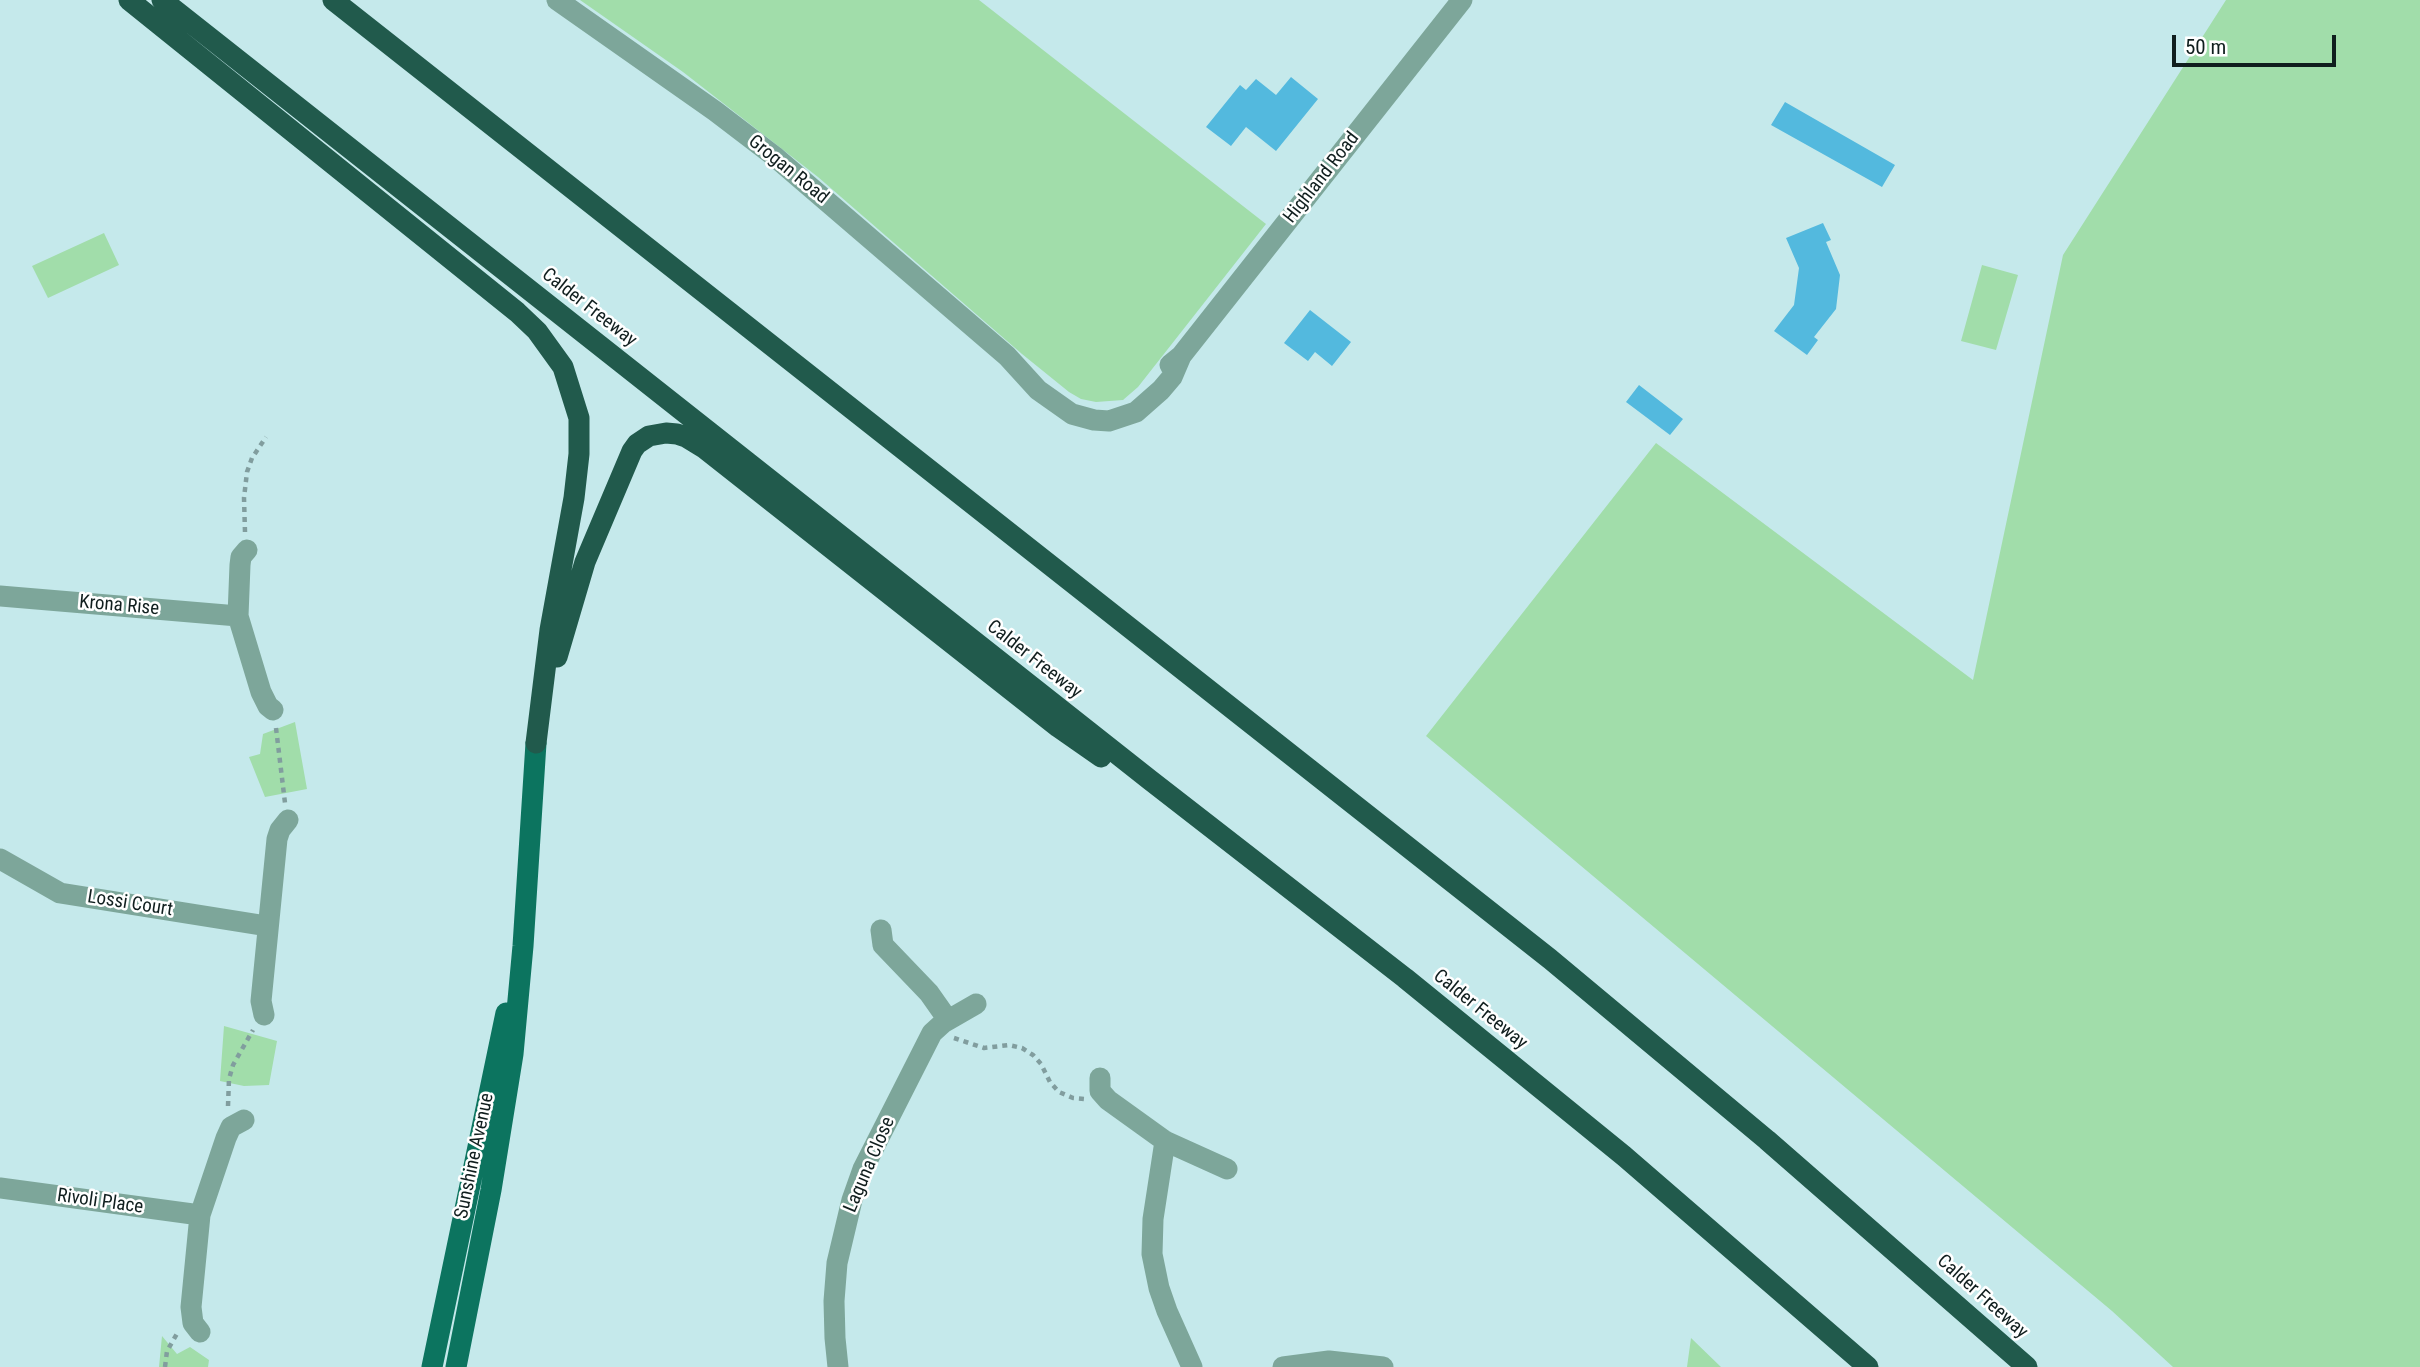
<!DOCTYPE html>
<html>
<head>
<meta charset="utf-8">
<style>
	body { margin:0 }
	#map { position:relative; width:2420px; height:1367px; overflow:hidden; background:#c5e9eb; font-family:"Roboto Condensed",sans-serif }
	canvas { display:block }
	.scale { position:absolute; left:2172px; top:35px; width:164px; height:32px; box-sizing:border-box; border:4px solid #101e1e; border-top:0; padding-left:9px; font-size:21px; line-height:24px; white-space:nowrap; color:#101e1e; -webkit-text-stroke:5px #fff; paint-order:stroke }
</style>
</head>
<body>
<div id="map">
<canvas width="2420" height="1367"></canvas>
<div class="scale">50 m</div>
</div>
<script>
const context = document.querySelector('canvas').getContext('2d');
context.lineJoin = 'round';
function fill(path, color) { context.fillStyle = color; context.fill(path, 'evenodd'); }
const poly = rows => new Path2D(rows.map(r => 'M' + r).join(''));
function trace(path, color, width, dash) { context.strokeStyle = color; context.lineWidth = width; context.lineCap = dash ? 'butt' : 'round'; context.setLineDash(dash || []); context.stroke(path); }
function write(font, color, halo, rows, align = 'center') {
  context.font = font + ' "Roboto Condensed",sans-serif'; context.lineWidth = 5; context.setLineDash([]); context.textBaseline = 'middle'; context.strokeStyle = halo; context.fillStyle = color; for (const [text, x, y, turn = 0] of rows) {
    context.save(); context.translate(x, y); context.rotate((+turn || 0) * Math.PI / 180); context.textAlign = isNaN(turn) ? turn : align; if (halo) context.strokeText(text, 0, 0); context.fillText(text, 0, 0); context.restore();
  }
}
const green = poly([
	[580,0,979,0,1266,224,1138,387,1123,400,1096,402,1081,399,1069,392,1022,354,818,177,683,72],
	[2226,0,2420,0,2420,1367,2173,1367,2112,1311,1426,736,1656,443,1973,680,2063,255],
	[104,233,119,265,48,298,32,266],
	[1982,265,2018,275,1996,350,1961,341],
	[295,722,307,789,265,797,249,757,260,754,263,734],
	[224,1026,277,1041,269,1085,244,1086,220,1081],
	[162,1336,177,1354,190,1347,209,1360,208,1367,159,1367],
	[1691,1338,1721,1367,1687,1367]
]);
const building = poly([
	[1291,77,1318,99,1276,151,1246,127,1231,146,1206,127,1240,85,1246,90,1256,79,1276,95],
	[1785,102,1895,165,1882,187,1771,125],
	[1823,223,1831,240,1826,242,1840,275,1836,309,1814,337,1818,340,1807,355,1774,331,1794,305,1799,268,1786,238],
	[1310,310,1351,342,1332,366,1315,352,1308,361,1284,343],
	[1639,385,1683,419,1670,435,1626,402]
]);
const path = poly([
	[245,532,244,498,247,472,252,458,266,437],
	[276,728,285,803],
	[954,1038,984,1048,1009,1045,1022,1048,1033,1055,1041,1064,1050,1082,1059,1092,1073,1098,1084,1099],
	[228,1106,229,1079,233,1065,253,1030],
	[165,1367,167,1351,178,1332]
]);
const minor = poly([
	[557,0,715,111,774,156,1007,356,1038,390,1072,414,1094,420,1109,421,1136,412,1161,390,1172,377,1181,356],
	[1170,365,1181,356,1462,0],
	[247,550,241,557,240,565,238,616,261,692,268,706,273,710],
	[0,596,238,616],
	[0,859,60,893,267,926],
	[881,930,883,945,929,993,948,1020],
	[264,1015,261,1001,277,839,280,830,288,820],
	[1100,1078,1100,1091,1108,1100,1165,1141,1227,1169],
	[1165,1141,1153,1219,1152,1254,1159,1288,1167,1311,1192,1367],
	[0,1188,200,1215],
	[200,1332,193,1323,191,1307,200,1215,226,1138,231,1127,244,1120],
	[838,1367,835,1338,834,1301,837,1263,852,1200,863,1169,932,1033,943,1023,976,1004],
	[1283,1367,1329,1361,1383,1367]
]);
const major = poly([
	[432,1367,506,1013],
	[456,1367,491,1190,513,1054,523,946,536,743]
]);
const highway = poly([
	[129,0,517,312,537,331,563,367,579,418,579,454,574,498,550,630,536,743],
	[162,0,1150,780,1405,978,1624,1156,1868,1367],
	[333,0,1550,959,1767,1140,2027,1367],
	[557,657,585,562,632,451,637,444,649,436,666,433,677,434,686,437,704,448,1058,727,1101,757]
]);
const streetNames = [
	["Grogan Road",788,170,39],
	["Highland Road",1322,178,-52],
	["Calder Freeway",589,308,38],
	["Krona Rise",119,606,5],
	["Calder Freeway",1034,660,38],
	["Lossi Court",130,904,9],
	["Calder Freeway",1480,1010,39],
	["Sunshine Avenue",475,1156,-78],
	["Laguna Close",870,1165,-67],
	["Rivoli Place",100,1202,8],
	["Calder Freeway",1982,1297,42]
];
fill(green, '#a1ddaa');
fill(building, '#53b9de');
trace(path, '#819d9e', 4.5, [5, 5]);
trace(minor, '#7da69a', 21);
trace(major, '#0c745f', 21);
trace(highway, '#215a4c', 21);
write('19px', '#101e1e', '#fff', streetNames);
</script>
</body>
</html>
